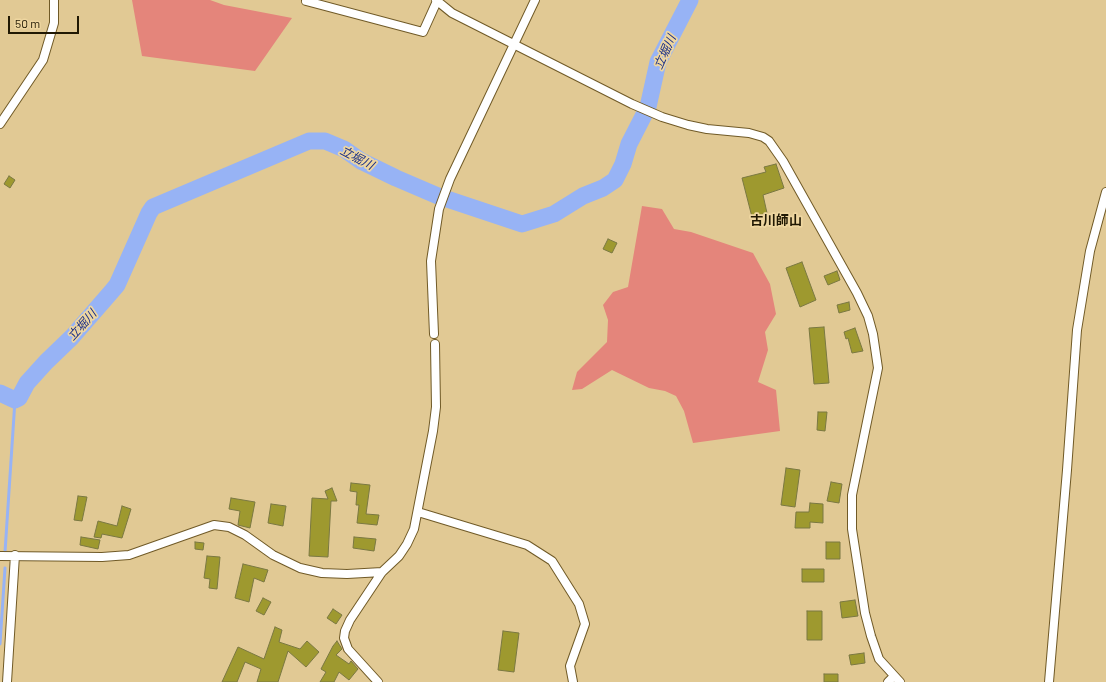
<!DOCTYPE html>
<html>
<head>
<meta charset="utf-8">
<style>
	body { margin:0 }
	#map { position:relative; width:1106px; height:682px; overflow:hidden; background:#e1c994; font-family:Barlow,sans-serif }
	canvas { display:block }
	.scale { position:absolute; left:8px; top:16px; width:71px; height:18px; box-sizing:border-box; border:2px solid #201803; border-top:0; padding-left:5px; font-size:12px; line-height:14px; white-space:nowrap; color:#201803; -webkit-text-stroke:3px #eed6a0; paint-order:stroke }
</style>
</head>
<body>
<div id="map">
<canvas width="1106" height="682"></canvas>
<div class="scale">50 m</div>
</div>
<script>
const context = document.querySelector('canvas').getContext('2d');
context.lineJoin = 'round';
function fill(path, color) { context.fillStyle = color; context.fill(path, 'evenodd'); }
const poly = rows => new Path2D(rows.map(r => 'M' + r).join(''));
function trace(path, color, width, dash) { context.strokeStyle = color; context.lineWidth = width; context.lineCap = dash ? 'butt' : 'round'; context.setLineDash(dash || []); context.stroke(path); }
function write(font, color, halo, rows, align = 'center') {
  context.font = font + ' Barlow,"Noto Sans JP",sans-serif'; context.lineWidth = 3.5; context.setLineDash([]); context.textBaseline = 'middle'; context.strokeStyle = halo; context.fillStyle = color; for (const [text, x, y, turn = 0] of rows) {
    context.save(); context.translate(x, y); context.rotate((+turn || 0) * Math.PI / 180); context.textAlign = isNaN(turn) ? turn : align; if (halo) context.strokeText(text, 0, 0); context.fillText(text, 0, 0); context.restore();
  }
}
const green = poly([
	[132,0,210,0,224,5,292,18,255,71,142,56],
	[642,206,662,209,674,229,691,232,753,253,770,284,776,314,765,332,768,350,758,382,776,390,780,431,693,443,684,411,676,396,665,391,649,388,612,370,582,389,572,390,577,372,607,342,608,320,603,305,613,292,628,287]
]);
const stream = poly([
	[5,552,15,400],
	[0,644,5,568]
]);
const river = poly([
	[0,393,15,400,19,398,27,383,46,362,72,337,112,291,117,285,149,213,153,207,309,141,325,141,344,149,361,161,396,178,438,196,522,224,554,214,583,196,603,188,615,180,623,164,629,144,648,107,658,62,690,0]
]);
const building = poly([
	[776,164,784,188,763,195,767,213,752,217,742,178,766,172,764,167,776,164],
	[9,176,15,180,10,188,4,184,9,176],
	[608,239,617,243,612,253,603,249,608,239],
	[802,262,816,300,800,307,786,268,802,262],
	[837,271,840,280,828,285,824,276,837,271],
	[849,302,850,310,839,313,837,305,849,302],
	[824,327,829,383,814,384,809,328,824,327],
	[855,328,863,351,852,353,848,338,846,339,844,332,855,328],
	[818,412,827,412,825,431,817,430,818,412],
	[786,468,800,470,795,507,781,505,786,468],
	[831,482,842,484,839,503,827,501,831,482],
	[351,483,370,485,366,514,379,515,377,525,357,523,359,505,356,505,357,492,350,491,351,483],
	[332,488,337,501,331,501,328,557,309,556,312,498,328,499,325,491,332,488],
	[78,496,87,497,82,521,74,520,78,496],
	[231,498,255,502,250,528,238,525,240,511,229,509,231,498],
	[810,503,823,504,823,523,810,522,810,528,795,528,796,512,809,512,810,503],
	[271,504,286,506,283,526,268,523,271,504],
	[122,506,131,509,122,538,102,534,101,538,94,537,98,521,117,526,122,506],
	[81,537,100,540,98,549,80,545,81,537],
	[354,537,376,539,374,551,353,548,354,537],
	[195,542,204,543,203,550,195,549,195,542],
	[826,542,840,542,840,559,826,559,826,542],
	[207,556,220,557,217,589,209,588,210,579,204,578,207,556],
	[243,564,268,570,264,582,254,578,249,602,235,598,243,564],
	[802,569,824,569,824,582,802,582,802,569],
	[263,598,271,602,264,615,256,611,263,598],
	[855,600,858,616,842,618,840,602,855,600],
	[333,609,342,615,336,624,327,618,333,609],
	[807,611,822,611,822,640,807,640,807,611],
	[275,627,282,630,279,642,300,649,307,641,319,652,306,667,288,651,278,682,257,682,261,669,245,662,237,682,222,682,238,647,264,659,275,627],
	[503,631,519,633,514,672,498,670,503,631],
	[337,641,342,649,336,655,349,664,351,661,358,669,349,680,339,672,334,682,320,682,326,672,321,669,333,646,337,641],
	[864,653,865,663,851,665,849,655,864,653],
	[824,674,838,674,838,682,824,682,824,674]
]);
const minor = poly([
	[436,0,452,13,632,104,662,117,688,125,707,129,749,133,763,137,769,141,783,161,857,293,868,316,873,334,878,368,852,495,852,529,865,613,871,636,879,659,900,682],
	[306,1,423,32,437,1],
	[0,124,43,60,54,23,54,0],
	[434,334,431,261,439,209,450,179,535,0],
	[418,512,527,545,552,561,579,604,585,624,570,666,573,682],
	[0,556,102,557,129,555,214,525,229,527,245,535,273,555,300,568,322,573,347,574,382,572],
	[7,682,15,555],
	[378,682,348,649,344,638,345,631,350,620,382,572,399,556,407,544,414,529,433,431,436,407,435,344],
	[888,682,894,676],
	[1049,682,1067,470,1077,330,1090,251,1106,192]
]);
const waterNames = [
	["立堀川",665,52,-66],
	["立堀川",357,158,28],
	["立堀川",82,325,-48]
];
const quarterNames = [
	["古川師山",776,221]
];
fill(green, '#e4857b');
trace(stream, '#97b3f5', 3);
trace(river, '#97b3f5', 17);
fill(building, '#9e992f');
trace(building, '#7a7842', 1);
trace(minor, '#705a27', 10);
trace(minor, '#fff', 8);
write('italic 12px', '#162c88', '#eed6a0', waterNames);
write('bold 13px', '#201803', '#eed6a0', quarterNames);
</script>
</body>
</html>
